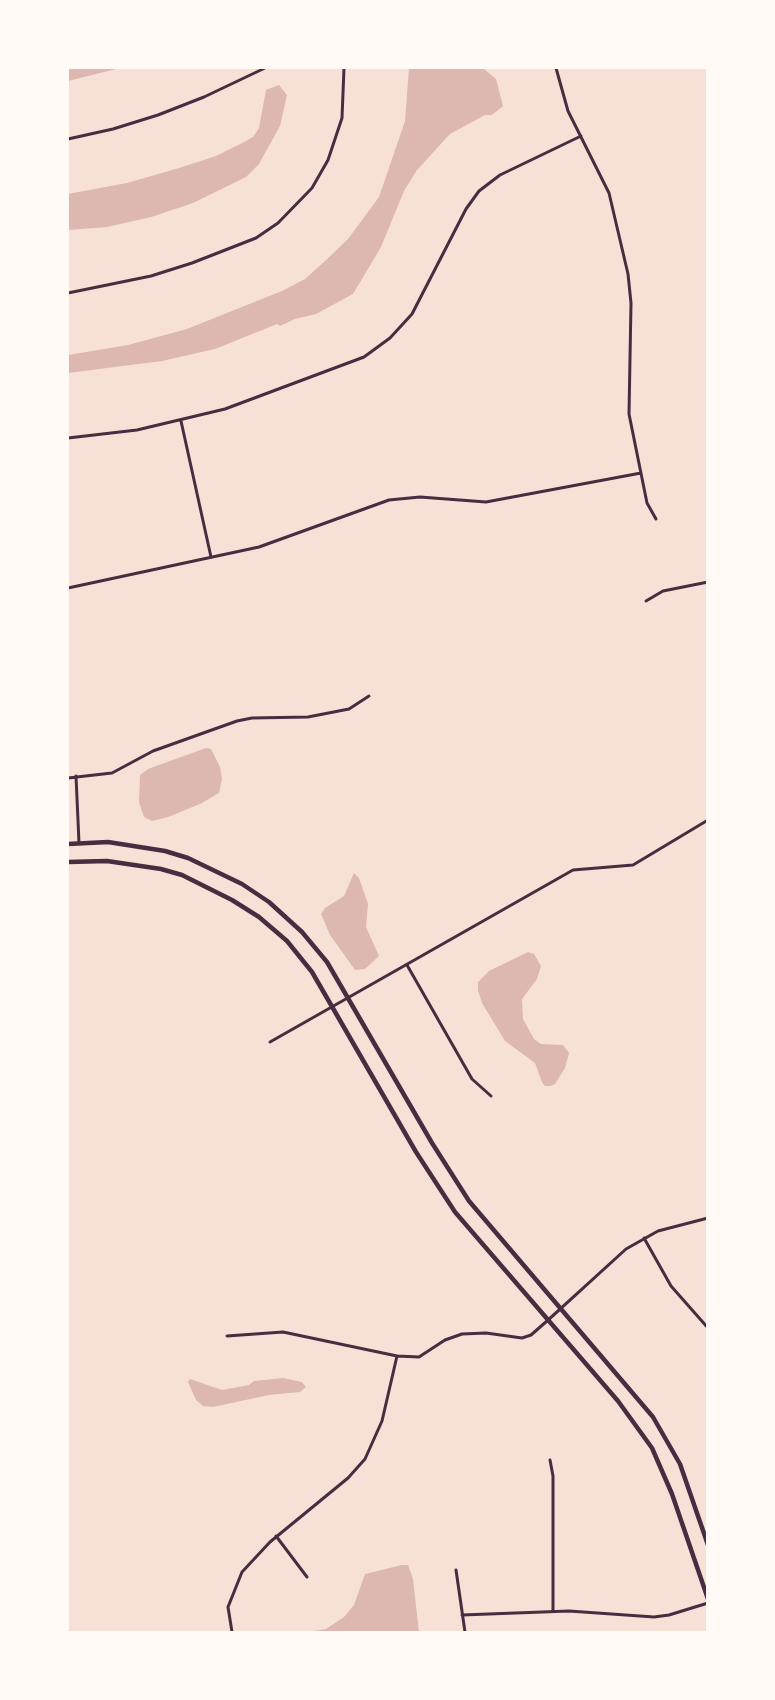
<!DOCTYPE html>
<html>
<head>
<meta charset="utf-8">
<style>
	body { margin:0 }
	#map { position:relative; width:775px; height:1700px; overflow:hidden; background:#f7e1d7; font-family:Mulish,sans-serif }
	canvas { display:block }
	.frame { position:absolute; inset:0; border:69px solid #fffaf5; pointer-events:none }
</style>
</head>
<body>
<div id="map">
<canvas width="775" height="1700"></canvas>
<div class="frame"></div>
</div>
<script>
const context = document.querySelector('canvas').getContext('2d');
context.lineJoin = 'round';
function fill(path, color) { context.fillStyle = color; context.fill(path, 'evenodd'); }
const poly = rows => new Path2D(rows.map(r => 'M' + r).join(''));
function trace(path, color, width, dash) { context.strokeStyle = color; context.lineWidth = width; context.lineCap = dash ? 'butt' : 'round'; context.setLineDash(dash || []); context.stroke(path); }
const water = poly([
	[68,68,120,68,68,81],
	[409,68,483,68,496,79,503,106,492,115,485,115,450,134,417,170,404,191,381,247,353,294,316,314,295,319,280,326,277,324,215,349,162,361,68,373,68,355,128,345,187,329,282,291,305,279,325,261,348,239,379,197,405,121],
	[279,85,287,95,280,126,259,164,246,177,193,203,151,217,107,227,68,230,68,194,127,183,179,168,216,156,242,143,253,137,259,128,266,90],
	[206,748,211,749,220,767,222,779,219,793,200,804,168,817,152,821,144,817,139,802,140,775,148,769],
	[354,873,359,878,368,904,366,927,379,956,365,969,355,970,330,935,321,914,325,908,344,896],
	[528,952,534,954,541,966,537,979,522,999,523,1019,534,1039,541,1044,563,1045,569,1053,565,1068,555,1084,551,1086,545,1086,542,1082,535,1063,505,1041,482,1003,478,991,478,982,489,971],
	[283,1378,302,1382,306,1387,300,1392,269,1395,213,1407,203,1406,196,1400,188,1382,190,1379,222,1390,249,1385,254,1381],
	[402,1565,408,1565,413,1579,419,1632,308,1632,326,1629,344,1617,354,1605,365,1574]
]);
const minor = poly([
	[556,68,568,111,609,193,628,274,631,303,629,414,647,503,656,519],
	[68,139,113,129,158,115,204,97,265,68],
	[68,293,151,276,192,263,256,238,278,223,312,188,328,160,342,118,344,68],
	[181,421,211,557],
	[68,438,137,430,225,409,364,357,390,338,412,314,466,209,479,191,500,175,581,136],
	[68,588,259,547,389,500,420,497,486,502,641,473],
	[646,601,663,591,708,582],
	[76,776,79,843],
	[68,778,112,773,153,751,237,721,252,718,308,717,349,709,369,696],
	[407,965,472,1079,491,1096],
	[270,1042,573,870,633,865,708,820],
	[644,1238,671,1286,708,1328],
	[227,1336,283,1332,397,1356,419,1357,445,1340,462,1334,486,1333,522,1338,531,1335,547,1321,626,1249,658,1231,708,1218],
	[550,1460,553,1476,553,1611],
	[276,1536,307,1577],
	[456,1570,465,1632],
	[462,1615,569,1611,654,1617,669,1615,708,1603],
	[232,1632,228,1607,242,1572,270,1542,348,1478,365,1459,382,1421,397,1356]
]);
const secondary = poly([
	[68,844,108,842,165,851,188,858,242,884,269,902,302,932,327,962,432,1143,469,1201,653,1417,680,1464,708,1545],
	[68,862,107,861,161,869,182,875,232,900,259,917,287,941,312,972,416,1152,455,1212,618,1401,652,1448,672,1494,708,1599]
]);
fill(water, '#dcb8b0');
trace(minor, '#4a2c40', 3);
trace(secondary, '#4a2c40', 4.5);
</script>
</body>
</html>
